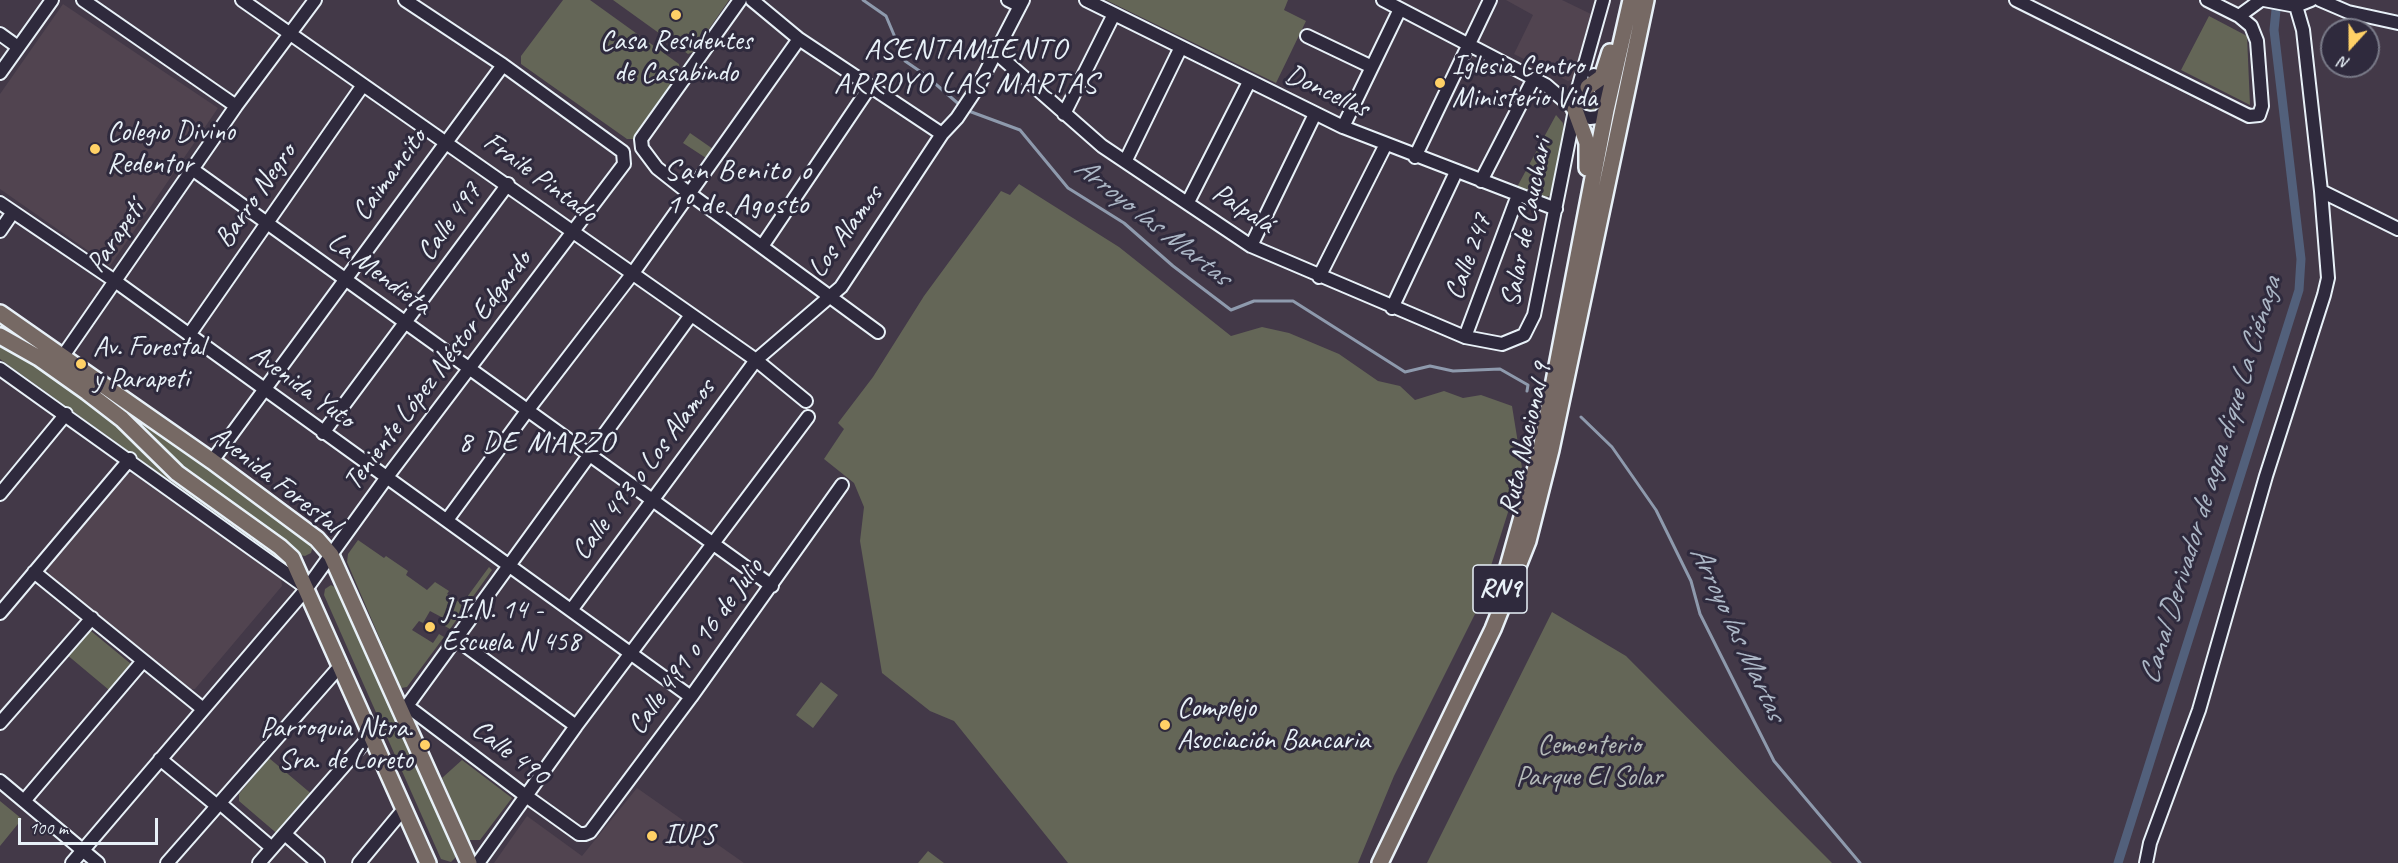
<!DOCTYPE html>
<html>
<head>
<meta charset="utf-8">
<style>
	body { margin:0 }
	#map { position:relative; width:2398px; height:863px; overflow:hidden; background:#433948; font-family:Caveat,sans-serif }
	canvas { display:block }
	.north { position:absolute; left:2320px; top:18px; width:60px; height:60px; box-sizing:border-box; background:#2f2a3d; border:2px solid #797a88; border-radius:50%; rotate:201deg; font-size:16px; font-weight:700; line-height:24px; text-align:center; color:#e8f1f8 }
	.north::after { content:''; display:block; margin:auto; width:21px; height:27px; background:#ffd166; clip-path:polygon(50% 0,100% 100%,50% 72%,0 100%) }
	.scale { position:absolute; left:18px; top:818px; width:140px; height:27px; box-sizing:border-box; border:3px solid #e8f1f8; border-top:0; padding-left:8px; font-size:18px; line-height:21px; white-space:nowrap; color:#e8f1f8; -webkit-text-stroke:4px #2f2a3d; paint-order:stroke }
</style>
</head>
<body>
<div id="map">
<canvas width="2398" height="863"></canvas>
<div class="north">N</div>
<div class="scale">100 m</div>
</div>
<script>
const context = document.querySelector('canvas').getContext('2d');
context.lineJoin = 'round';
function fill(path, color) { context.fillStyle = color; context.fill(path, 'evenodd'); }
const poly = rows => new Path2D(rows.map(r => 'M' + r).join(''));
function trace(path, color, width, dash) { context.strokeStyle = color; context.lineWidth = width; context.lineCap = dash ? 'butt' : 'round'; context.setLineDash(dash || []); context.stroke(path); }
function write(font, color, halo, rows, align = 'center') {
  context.font = font + ' Caveat,sans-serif'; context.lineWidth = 6; context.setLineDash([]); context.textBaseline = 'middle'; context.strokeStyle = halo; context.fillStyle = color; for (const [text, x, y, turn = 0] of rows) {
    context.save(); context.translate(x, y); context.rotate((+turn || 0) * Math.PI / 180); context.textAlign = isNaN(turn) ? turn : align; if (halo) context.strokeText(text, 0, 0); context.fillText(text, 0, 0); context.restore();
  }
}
const built = poly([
	[1506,0,1562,0,1591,14,1573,79,1568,81,1514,54,1533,15],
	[63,4,218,108,110,266,0,189,0,94],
	[127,474,133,474,281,578,282,586,195,689,188,689,50,577,48,568],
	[637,788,744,863,494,863,527,816,582,856]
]);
const green = poly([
	[563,0,590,0,679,64,680,72,634,139,627,139,521,64,521,56],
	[613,0,729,0,693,52,688,54],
	[1106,0,1288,0,1284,10,1306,21,1276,83],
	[2209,16,2247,36,2250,105,2181,70],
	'1580 103a10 10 0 1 1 20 0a10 10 0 1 1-20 0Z',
	[1556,115,1563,123,1565,137,1555,192,1547,197,1539,196,1517,187],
	[690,133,713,149,706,158,683,143],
	[1019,184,1119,247,1231,336,1262,327,1289,333,1339,354,1378,381,1400,386,1415,400,1444,391,1463,398,1481,395,1512,406,1522,468,1477,610,1394,776,1358,863,1068,863,954,721,930,711,882,673,860,541,864,507,854,483,824,459,844,429,838,423,873,377,924,296,1001,191,1010,195],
	[0,321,309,539,313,546,311,553,305,556,299,555,245,515,178,465,145,431,94,390,27,344,0,328],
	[0,341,78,391,275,548,289,566,0,359],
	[358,540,384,558,386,556,408,571,406,575,427,590,435,582,449,591,447,594,462,604,489,567,492,570,450,629,443,625,445,619,430,611,423,623,419,621,412,630,433,643,439,634,444,637,407,687,401,688,347,562,348,554],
	[331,585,340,590,455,851,455,858,451,862,441,859,324,595,325,589],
	[1552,612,1626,656,1832,863,1427,863],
	[85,631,91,631,131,664,109,690,66,654],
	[821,682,838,695,813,728,796,715],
	[269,758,314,796,281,837,239,801,239,794],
	[462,760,512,798,480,840,469,840,442,778],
	[0,801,22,819,0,846],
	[928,851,944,863,918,863]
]);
const stream = poly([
	[863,0,886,16,905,61,924,74,961,106],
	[966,110,1020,130,1068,188,1124,223,1173,266,1231,310,1254,301,1293,301,1405,372,1430,366,1453,371,1500,369,1528,385,1527,391],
	[1581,417,1612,447,1656,510,1691,581,1700,614,1774,761,1860,863]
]);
const canal = poly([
	[2118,863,2299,290,2301,259,2274,30,2277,0]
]);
const minor = poly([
	[83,0,236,106],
	[242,0,756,360,806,401],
	[740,0,641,139,642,148,657,168,690,194,878,332],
	[752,0,799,39,942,134],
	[1008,0,1020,6],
	[1086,0,1343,127,1556,209],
	[1383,0,1546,85,1582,116,1590,118,1598,117,1606,110,1604,97,1594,75],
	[2016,0,2249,116,2259,115,2262,106,2257,41,2251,26,2239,16,2207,0],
	[2264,0,2296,6,2311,0],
	[2320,0,2348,12,2398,23],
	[2296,6,2303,30,2321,191,2398,229],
	[2239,16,2261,0],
	[0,34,18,47],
	[1307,36,1372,67],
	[995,52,1102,146,1251,246,1465,337,1502,344,1524,335,1534,315,1575,110,1574,103,1603,0],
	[0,73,52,0],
	[1064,114,1114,14],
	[1343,127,1400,9],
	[1415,157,1490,0],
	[1126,160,1181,47],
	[192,169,772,586],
	[1481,181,1534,78],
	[1188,202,1249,82],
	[0,203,115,281,691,697],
	[0,231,13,212],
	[763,245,869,88],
	[1251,246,1315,114],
	[1319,277,1385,146],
	[1392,308,1456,172],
	[189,335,363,85],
	[1465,337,1518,195],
	[63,356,236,106,315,0],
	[0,369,304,586],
	[323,433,508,184],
	[212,461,503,65],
	[0,494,66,414],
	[447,520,527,411,633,273,799,39],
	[34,572,203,709],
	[572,609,756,360,841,287,942,134,957,118,979,85,1023,0],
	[0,613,130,459],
	[456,639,576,726],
	[407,706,526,796,579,834,585,834,590,832,691,697,842,485],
	[400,708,407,706,691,315],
	[0,723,92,618],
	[160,759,216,805,222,805,272,848],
	[0,781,98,863],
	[24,801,143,661],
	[286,835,318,863],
	[72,863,307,588,387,477,624,164,623,152,503,65,405,0],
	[167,863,341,665],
	[259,863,370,736],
	[359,863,403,810],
	[478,863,576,726,808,417],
	[2146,863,2150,843,2199,710,2266,476,2324,295,2328,278,2321,191]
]);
const major = poly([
	[1588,87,1602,77,1610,52],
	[1575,110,1587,143,1587,168],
	[0,313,212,461,317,539,331,555,469,863],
	[0,336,39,358,87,392,122,419,177,473,280,547,292,558,428,863],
	[1506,574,1541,449,1606,110,1631,0],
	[1380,863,1493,629,1528,541,1551,450,1646,0]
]);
const markers = [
	[676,15,6,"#ffd166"],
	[1440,83,6,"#ffd166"],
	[95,149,6,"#ffd166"],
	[81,364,6,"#ffd166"],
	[430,627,6,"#ffd166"],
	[1165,725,6,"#ffd166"],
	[425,745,6,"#ffd166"],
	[652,836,6,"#ffd166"]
];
const shields = [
	[1500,589,54]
];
const shieldNames = [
	["RN9",1500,589]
];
const poiNames = [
	["Casa Residentes",676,42,"center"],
	["de Casabindo",676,74,"center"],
	["Iglesia Centro",1452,67],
	["Ministerio Vida",1452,99],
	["Colegio Divino",107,133],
	["Redentor",107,165],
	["Av. Forestal",93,348],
	["y Parapeti",93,380],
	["J.I.N. 14 -",442,611],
	["Escuela N 458",442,643],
	["Complejo",1177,709],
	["Asociación Bancaria",1177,741],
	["Parroquia Ntra.",413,729,"right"],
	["Sra. de Loreto",413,761,"right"],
	["IUPS",664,836]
];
const streetNames = [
	["Doncellas",1327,92,25],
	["Caimancito",390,175,-54],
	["Fraile Pintado",540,178,36],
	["Barro Negro",256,196,-55],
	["Palpalá",1243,209,33],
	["Calle 497",450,222,-54],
	["Salar de Cauchari",1527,223,-79],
	["Los Alamos",846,232,-54],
	["Parapetí",116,237,-56],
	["Calle 247",1469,257,-70],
	["La Mendieta",379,274,36],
	["Teniente López Néstor Edgardo",438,371,-53],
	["Avenida Yuto",302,387,36],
	["Ruta Nacional 9",1526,439,-77],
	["Calle 493 o Los Alamos",644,470,-53],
	["Avenida Forestal",275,480,38],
	["Calle 491 o 16 de Julio",696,647,-54],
	["Calle 490",510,753,37]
];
const parkNames = [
	["Cementerio",1589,746],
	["Parque El Solar",1589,778]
];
const neighbourhoodNames = [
	["ASENTAMIENTO",966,50],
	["ARROYO LAS MARTAS",966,84],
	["San Benito o",738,171],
	["1º de Agosto",738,205],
	["8 DE MARZO",537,443]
];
const waterNames = [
	["Arroyo las Martas",1152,222,38],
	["Canal Derivador de agua dique La Ciénaga",2211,481,-73],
	["Arroyo las Martas",1737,633,65]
];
fill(built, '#514450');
fill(green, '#646657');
trace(stream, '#8e9aad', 3);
trace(canal, '#52607b', 9);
trace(minor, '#e8f1f8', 16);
trace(major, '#e8f1f8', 20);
trace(minor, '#2f2a3d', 12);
trace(major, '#766964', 15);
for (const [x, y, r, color] of markers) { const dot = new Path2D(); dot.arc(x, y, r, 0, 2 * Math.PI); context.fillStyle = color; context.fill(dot); trace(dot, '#2f2a3d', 2); }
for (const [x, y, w] of shields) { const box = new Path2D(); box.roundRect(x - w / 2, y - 24, w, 48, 4.5); context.fillStyle = '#2f2a3d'; context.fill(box); trace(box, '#e8f1f8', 1.5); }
write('bold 27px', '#e8f1f8', null, shieldNames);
write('28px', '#e8f1f8', '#2f2a3d', poiNames, 'left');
write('28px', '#e8f1f8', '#2f2a3d', streetNames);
write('28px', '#b3b9b8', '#2f2a3d', parkNames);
context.letterSpacing = '1.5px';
write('30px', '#e8f1f8', '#2f2a3d', neighbourhoodNames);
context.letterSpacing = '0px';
write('italic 30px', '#acb7c6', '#2f2a3d', waterNames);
</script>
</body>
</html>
